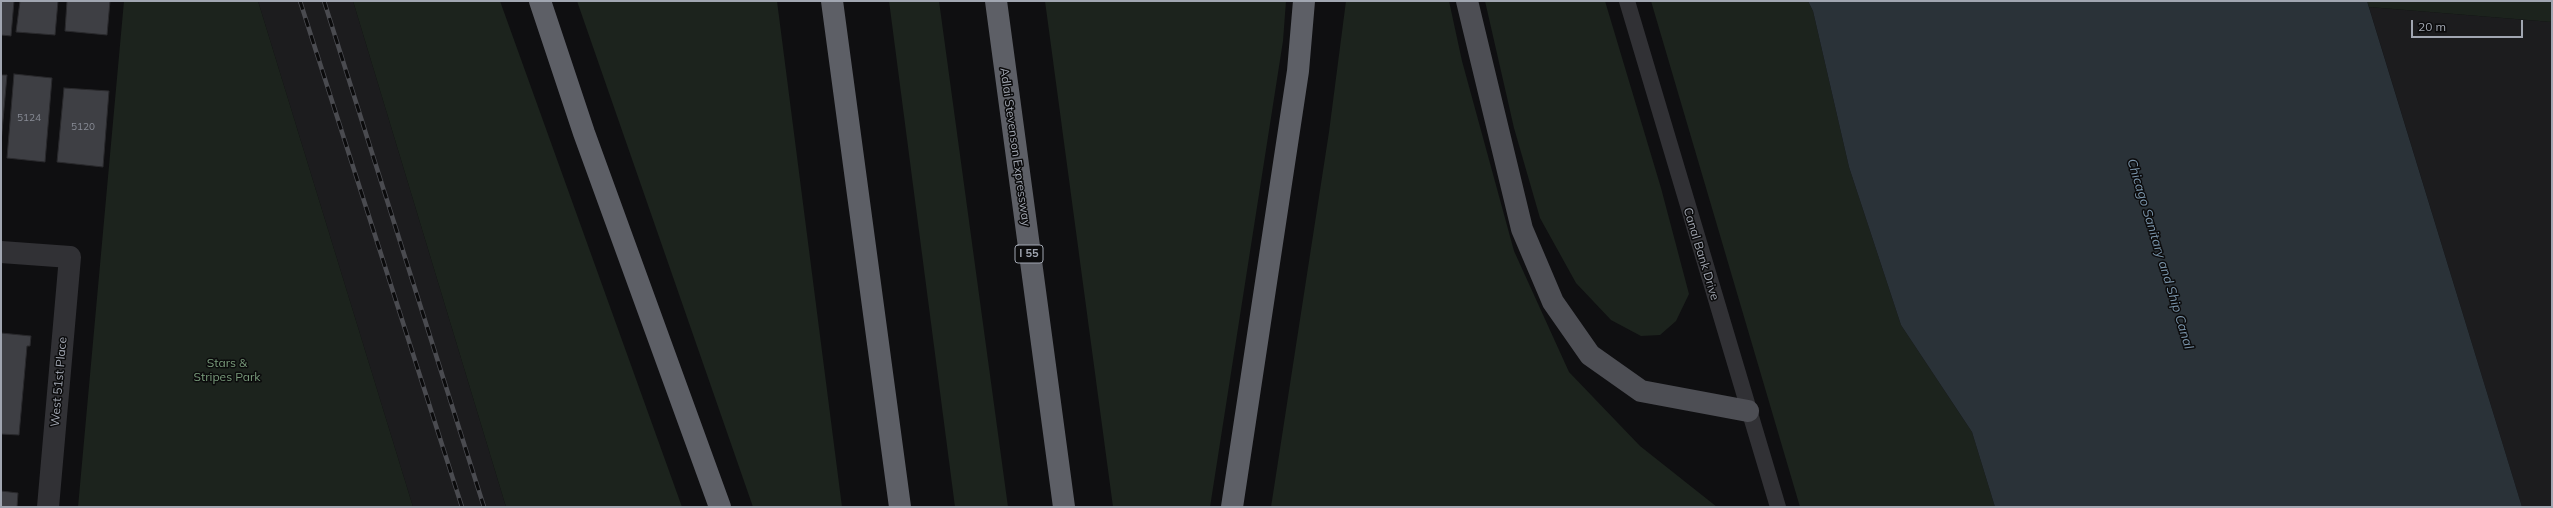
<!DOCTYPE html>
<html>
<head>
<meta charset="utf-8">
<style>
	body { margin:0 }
	#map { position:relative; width:2553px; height:508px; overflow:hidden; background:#0f0f11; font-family:Mulish,sans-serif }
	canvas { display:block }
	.frame { position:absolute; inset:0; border:2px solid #a1a6b1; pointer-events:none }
	.scale { position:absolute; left:2411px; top:20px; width:112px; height:18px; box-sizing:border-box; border:2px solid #a1a6b1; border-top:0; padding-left:5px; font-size:12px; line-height:14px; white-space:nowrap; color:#a1a6b1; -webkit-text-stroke:3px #0b0b0c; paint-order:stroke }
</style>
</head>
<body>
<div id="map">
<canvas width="2553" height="508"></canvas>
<div class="frame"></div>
<div class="scale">20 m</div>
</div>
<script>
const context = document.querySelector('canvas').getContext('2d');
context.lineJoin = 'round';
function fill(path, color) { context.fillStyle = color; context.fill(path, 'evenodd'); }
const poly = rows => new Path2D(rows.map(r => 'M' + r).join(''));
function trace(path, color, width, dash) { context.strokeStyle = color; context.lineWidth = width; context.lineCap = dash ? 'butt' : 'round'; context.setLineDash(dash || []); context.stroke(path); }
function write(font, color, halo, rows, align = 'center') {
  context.font = font + ' Mulish,sans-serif'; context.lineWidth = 3; context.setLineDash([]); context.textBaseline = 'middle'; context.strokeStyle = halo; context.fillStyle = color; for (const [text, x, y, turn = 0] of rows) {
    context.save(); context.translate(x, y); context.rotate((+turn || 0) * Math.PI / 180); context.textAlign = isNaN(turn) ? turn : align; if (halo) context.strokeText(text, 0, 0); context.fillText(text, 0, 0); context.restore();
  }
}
const built = poly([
	[258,1,353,1,506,507,413,507],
	[2369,7,2552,22,2552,507,2522,507]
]);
const green = poly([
	[124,1,258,1,413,507,78,507],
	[353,1,500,1,682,507,506,507],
	[577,1,777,1,842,507,753,507],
	[889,1,939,1,1008,507,955,507],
	[1045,1,1286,1,1283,41,1210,507,1113,507],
	[1346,1,1449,1,1462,61,1514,251,1569,372,1640,446,1717,507,1271,507,1329,132],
	[1485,1,1605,1,1661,188,1689,294,1676,321,1660,335,1641,336,1611,320,1576,283,1540,218,1514,128],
	[1651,1,1808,1,1813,11,1849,167,1901,325,1972,432,1995,507,1800,507],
	[2367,1,2552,1,2552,22,2369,7]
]);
const water = poly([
	[1808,1,2367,1,2522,507,1995,507,1972,432,1901,325,1849,167,1813,11]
]);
const building = poly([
	[1,1,14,1,11,36,1,35,1,1],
	[20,1,58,1,55,35,16,32,20,1],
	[67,1,110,1,107,35,65,31,67,1],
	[14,74,52,78,45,162,7,158,14,74],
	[1,75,7,75,1,143,1,75],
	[64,88,109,91,103,167,57,162,64,88],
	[1,333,31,336,30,346,27,346,19,435,1,434,1,333],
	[1,491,18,493,17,507,1,507,1,491]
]);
const service = poly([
	[1627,1,1778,507]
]);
const minor = poly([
	[1,252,70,257,48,507]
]);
const primary = poly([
	[1467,1,1522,229,1553,302,1590,355,1641,391,1748,411]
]);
const motorway = poly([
	[540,1,584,133,720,507],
	[832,1,900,507],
	[996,1,1064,507],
	[1232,507,1298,71,1304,1]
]);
const rail = poly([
	[300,1,462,507],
	[324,1,484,507]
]);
const numberNames = [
	["5124",29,118],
	["5120",83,127]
];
const shields = [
	[1029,254,28]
];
const shieldNames = [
	["I 55",1029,254]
];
const streetNames = [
	["Adlai Stevenson Expressway",1015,147,82],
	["Canal Bank Drive",1701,254,73],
	["West 51st Place",59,382,-85]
];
const parkNames = [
	["Stars &",227,363],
	["Stripes Park",227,377]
];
const waterNames = [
	["Chicago Sanitary and Ship Canal",2160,254,73]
];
fill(built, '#1c1c1e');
fill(green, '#1c231d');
fill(water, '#2a3238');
fill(building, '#3e3f44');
trace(building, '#2a2a2d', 1);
trace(service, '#313135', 16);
trace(minor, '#313135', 22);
trace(primary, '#4d4e54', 22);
trace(motorway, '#5d5f66', 22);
trace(rail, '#4a4b50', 4.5);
trace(rail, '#0b0b0c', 3, [9]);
write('10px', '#888c96', null, numberNames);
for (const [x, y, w] of shields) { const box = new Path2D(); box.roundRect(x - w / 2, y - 9, w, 18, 3); context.fillStyle = '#0b0b0c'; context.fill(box); trace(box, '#a1a6b1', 1); }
write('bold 11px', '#a1a6b1', null, shieldNames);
write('12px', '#a1a6b1', '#0b0b0c', streetNames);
write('12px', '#799b7b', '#0b0b0c', parkNames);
write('italic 13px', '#7a94aa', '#0b0b0c', waterNames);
</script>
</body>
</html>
